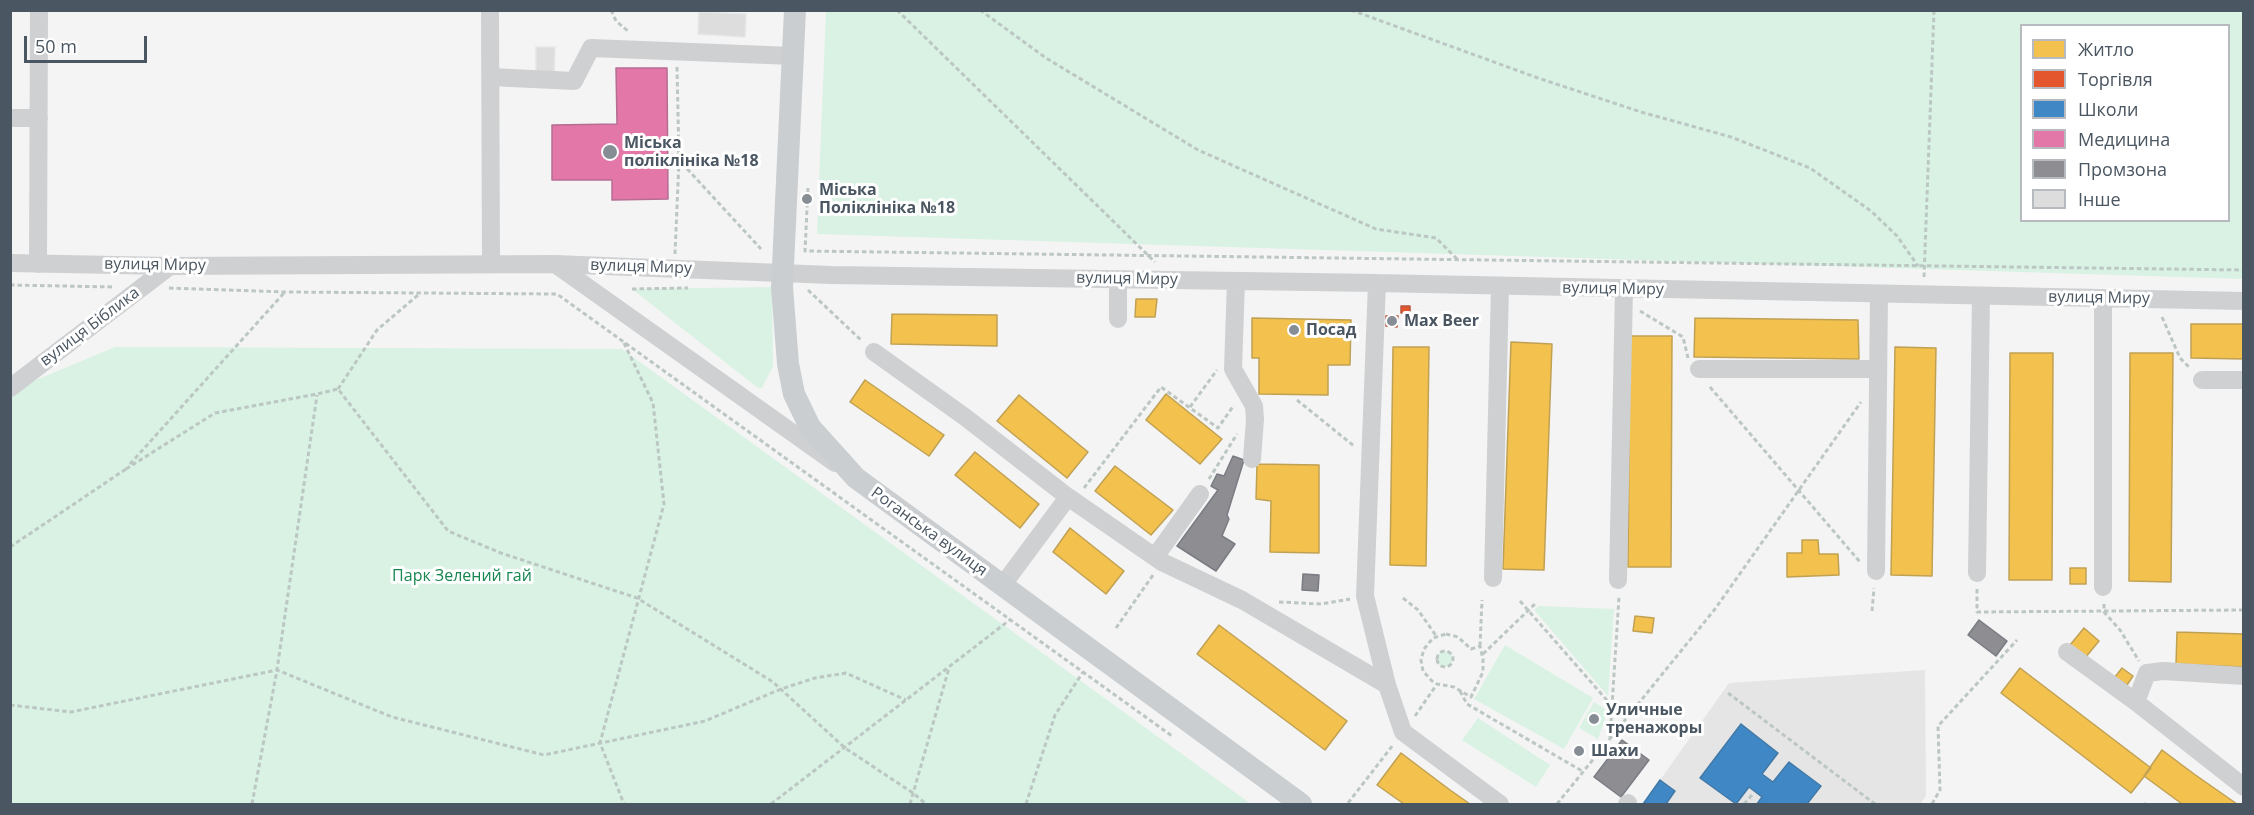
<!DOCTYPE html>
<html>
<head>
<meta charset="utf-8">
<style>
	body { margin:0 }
	#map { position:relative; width:2254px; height:815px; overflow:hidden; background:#f4f4f4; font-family:"Open Sans",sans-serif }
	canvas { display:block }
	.frame { position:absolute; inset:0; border:12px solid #4a5661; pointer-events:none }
	.legend { position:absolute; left:2020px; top:24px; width:210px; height:198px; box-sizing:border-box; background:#fff; border:2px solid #b7bbc0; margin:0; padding:8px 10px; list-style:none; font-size:18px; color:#4a5661 }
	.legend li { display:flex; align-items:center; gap:12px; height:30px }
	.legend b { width:30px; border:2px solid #b7bbc0 }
	.scale { position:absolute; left:24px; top:36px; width:123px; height:27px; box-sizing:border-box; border:3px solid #4a5661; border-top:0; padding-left:8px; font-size:18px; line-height:21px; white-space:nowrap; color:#4a5661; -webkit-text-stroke:4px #fff; paint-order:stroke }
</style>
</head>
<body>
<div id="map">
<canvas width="2254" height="815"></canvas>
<div class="frame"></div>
<ul class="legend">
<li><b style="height:16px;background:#f2c14e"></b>Житло</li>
<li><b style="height:16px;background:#e4572e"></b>Торгівля</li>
<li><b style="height:16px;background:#3f88c5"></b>Школи</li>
<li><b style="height:16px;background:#e377a8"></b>Медицина</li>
<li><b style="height:16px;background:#8d8d92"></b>Промзона</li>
<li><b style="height:16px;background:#ddddde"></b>Інше</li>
</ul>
<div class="scale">50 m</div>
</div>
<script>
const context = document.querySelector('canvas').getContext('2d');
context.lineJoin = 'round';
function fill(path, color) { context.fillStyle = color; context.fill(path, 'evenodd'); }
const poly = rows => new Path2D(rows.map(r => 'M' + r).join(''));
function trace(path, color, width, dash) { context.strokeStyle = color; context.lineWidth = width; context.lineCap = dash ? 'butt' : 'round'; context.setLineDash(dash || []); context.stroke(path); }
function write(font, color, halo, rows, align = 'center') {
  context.font = font + ' "Open Sans",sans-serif'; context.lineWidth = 6; context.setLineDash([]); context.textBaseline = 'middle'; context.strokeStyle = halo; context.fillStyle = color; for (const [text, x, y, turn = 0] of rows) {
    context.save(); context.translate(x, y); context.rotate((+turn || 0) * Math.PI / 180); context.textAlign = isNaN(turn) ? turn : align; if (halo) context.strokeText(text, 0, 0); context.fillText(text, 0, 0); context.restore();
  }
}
const education = poly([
	[1925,670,1926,796,1920,804,1643,804,1729,683]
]);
const green = poly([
	[826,11,2243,11,2243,279,817,234],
	[2022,26,2228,26,2228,220,2022,220],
	[772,287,773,366,762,388,758,388,632,289],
	[115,347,622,349,1251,804,11,804,11,398,29,383],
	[1539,606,1614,609,1608,696,1534,610],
	[1505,645,1593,698,1564,749,1474,699],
	'1437 659a8 8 0 1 1 16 0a8 8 0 1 1-16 0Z',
	[1594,702,1608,711,1598,739,1579,728],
	[1478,718,1550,765,1536,787,1462,740]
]);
const homes = poly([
	[1136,299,1157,299,1155,317,1135,317,1136,299],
	[892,314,997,315,997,346,891,344,892,314],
	[1252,318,1351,320,1350,365,1328,365,1328,395,1259,394,1259,358,1252,358,1252,318],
	[1695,318,1858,320,1859,359,1694,357,1695,318],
	[2191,324,2244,324,2244,359,2191,358,2191,324],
	[1630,336,1672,336,1671,567,1628,567,1630,336],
	[1511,342,1552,344,1544,570,1503,569,1511,342],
	[1393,347,1429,347,1426,566,1390,565,1393,347],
	[1895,347,1936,348,1932,576,1891,575,1895,347],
	[2010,353,2053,353,2052,580,2009,580,2010,353],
	[2130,353,2173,353,2171,582,2129,581,2130,353],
	[865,380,944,435,929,456,850,402,865,380],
	[1166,394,1222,439,1200,464,1146,420,1166,394],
	[1019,395,1088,452,1067,478,997,421,1019,395],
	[975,452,1039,504,1020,528,955,475,975,452],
	[1257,464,1319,465,1319,553,1270,552,1271,501,1256,499,1257,464],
	[1115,466,1173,510,1151,535,1095,491,1115,466],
	[1070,528,1124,571,1106,594,1053,552,1070,528],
	[1802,540,1818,540,1819,554,1838,554,1839,575,1787,577,1787,553,1802,553,1802,540],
	[2070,568,2086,568,2086,584,2070,584,2070,568],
	[1635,616,1654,618,1652,633,1633,631,1635,616],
	[1219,625,1347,721,1325,750,1197,654,1219,625],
	[2084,628,2099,641,2085,658,2070,645,2084,628],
	[2177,632,2244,634,2244,667,2176,664,2177,632],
	[2020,668,2151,768,2131,793,2001,693,2020,668],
	[2122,668,2133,676,2127,685,2115,677,2122,668],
	[2162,750,2194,774,2237,804,2182,804,2144,776,2162,750],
	[1401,753,1450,790,1470,804,1404,804,1377,785,1401,753]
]);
const shops = poly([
	[1401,306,1410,306,1410,313,1401,313,1401,306],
	[1386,316,1398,316,1397,327,1386,326,1386,316]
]);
const schools = poly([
	[1741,724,1778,753,1762,774,1773,782,1789,762,1821,786,1807,804,1757,804,1762,797,1749,787,1736,804,1700,778,1741,724],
	[1660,780,1675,791,1666,804,1643,804,1660,780]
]);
const health = poly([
	[616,68,667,68,668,199,612,200,612,180,552,180,552,125,617,124,616,68]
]);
const industry = poly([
	[1233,456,1244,460,1227,515,1229,519,1222,536,1235,544,1216,571,1177,546,1218,490,1211,486,1217,474,1224,476,1233,456],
	[1303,574,1319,575,1318,591,1302,590,1303,574],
	[1979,620,2007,641,1996,656,1968,635,1979,620],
	[1622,740,1649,760,1621,797,1594,777,1622,740]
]);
const building = poly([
	[699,12,746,14,745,37,698,34,699,12],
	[536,47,555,47,554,72,536,73,536,47]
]);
const path = poly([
	[611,10,616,21,629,32],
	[897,10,1155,262],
	[980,10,1046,58,1198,150,1376,229,1436,238,1457,259],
	[1351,10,1538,78,1641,112,1731,137,1810,168,1871,211,1897,236,1918,266],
	[677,67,679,160,761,249],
	[808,188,805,251,2244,270],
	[675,254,679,160],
	[1924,277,1934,10],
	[10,285,114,287],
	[169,288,285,292,557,294,1172,736],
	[632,289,688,288],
	[808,290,862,341],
	[1640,311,1683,337,1688,358],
	[2162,317,2180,358,2190,368],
	[624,343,653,403,664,504,600,743,624,804],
	[1710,387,1860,562],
	[338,389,377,330,418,295],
	[1297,400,1354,446],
	[1190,407,1217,370],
	[130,464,284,293],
	[126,469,215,413,317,394,338,389,448,531,501,553,637,598,773,682,845,748,913,793,926,804],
	[1209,479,1237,434],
	[1084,488,1161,387,1218,428,1234,405],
	[10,547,126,469],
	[1977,589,1977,612,2244,610],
	[1403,598,1418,610,1437,637],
	[1520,601,1612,706],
	[1279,602,1321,604,1350,599],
	[2104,604,2104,612,2120,630,2139,661],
	[1872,611,1874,588],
	[1116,628,1153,575],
	[1446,634,1458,637,1471,649,1480,646,1483,659,1483,672,1471,697,1454,687,1437,684,1432,681,1423,671,1421,660,1424,649,1433,638,1446,634],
	[1480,646,1482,600],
	'1437 659a8 8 0 1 1 16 0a8 8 0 1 1-16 0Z',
	[1483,654,1537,602],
	[1460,691,1467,704,1582,771],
	[1728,693,1875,804],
	[10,705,71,712,277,670,392,717,544,755,705,721,781,689,815,678,846,673,906,700],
	[1415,716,1437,684],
	[1610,737,1619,597],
	[1348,803,1393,745],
	[252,804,277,670,317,395],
	[771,804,1011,619],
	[910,804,949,668],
	[1026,804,1055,715,1083,672],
	[1557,804,1715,609,1861,402],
	[1744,804,1753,794],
	[1932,804,1940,790,1938,726,2017,640],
	[2144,804,2146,804]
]);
const minor = poly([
	[490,10,491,263],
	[491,77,574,81,591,48,793,56],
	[10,118,39,118],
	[10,263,170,266,555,264,831,275,1377,283,2244,301],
	[38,264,39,10],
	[555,264,835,463],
	[1236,281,1233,369,1254,406,1255,419,1252,459],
	[1377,283,1365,596,1387,685],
	[1118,319,1118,279],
	[874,352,965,417,1068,497,1162,562,1242,600,1387,685,1403,732,1500,804],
	[1699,369,1878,369],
	[2202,380,2244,380],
	[10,388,170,266],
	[1155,557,1200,494],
	[1876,571,1879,294],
	[1977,573,1981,296],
	[1493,578,1500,287],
	[1618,580,1624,289],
	[1002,586,1068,497],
	[2103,587,2103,298],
	[2067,652,2136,702,2244,787],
	[2136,702,2147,673,2163,671,2244,676],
	[1627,804,1628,803]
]);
const major = poly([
	[795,10,782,287,788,364,794,394,810,427,856,478,1301,804]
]);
const markers = [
	[610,152,8,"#868d94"],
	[807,199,6,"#868d94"],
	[1392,321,6,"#868d94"],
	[1294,330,6,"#868d94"],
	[1594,719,6,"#868d94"],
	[1579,751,6,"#868d94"]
];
const poiNames = [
	["Міська",624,143],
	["поліклініка №18",624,161],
	["Міська",819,190],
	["Поліклініка №18",819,208],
	["Max Beer",1404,321],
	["Посад",1306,330],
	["Уличные",1606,710],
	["тренажоры",1606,728],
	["Шахи",1591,751]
];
const streetNames = [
	["вулиця Миру",155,265,1],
	["вулиця Миру",641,267,2],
	["вулиця Миру",1127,279,1],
	["вулиця Миру",1613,289,1],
	["вулиця Миру",2099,298,1],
	["вулиця Біблика",90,327,-37],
	["Роганська вулиця",929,532,36]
];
const parkNames = [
	["Парк Зелений гай",462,576]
];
fill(education, '#e6e5e6');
fill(green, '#d9f2e3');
fill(homes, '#f2c14e');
trace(homes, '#c0a154', 1.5);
fill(shops, '#e4572e');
trace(shops, '#b6573d', 1.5);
fill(schools, '#3f88c5');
trace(schools, '#4279a7', 1.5);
fill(health, '#e377a8');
trace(health, '#b56d93', 1.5);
fill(industry, '#8d8d92');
trace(industry, '#797c83', 1.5);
fill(building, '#ddddde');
trace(building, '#e5e6e7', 1.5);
trace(path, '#bcc7c4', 3, [4.5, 3]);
trace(minor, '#ced0d2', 18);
trace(major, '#caced1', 22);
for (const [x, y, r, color] of markers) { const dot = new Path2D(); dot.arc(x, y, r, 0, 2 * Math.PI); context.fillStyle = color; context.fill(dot); trace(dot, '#fff', 2); }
write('bold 16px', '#4a5661', '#fff', poiNames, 'left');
write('16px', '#4a5661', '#fff', streetNames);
write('16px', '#17864f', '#fff', parkNames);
</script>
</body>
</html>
